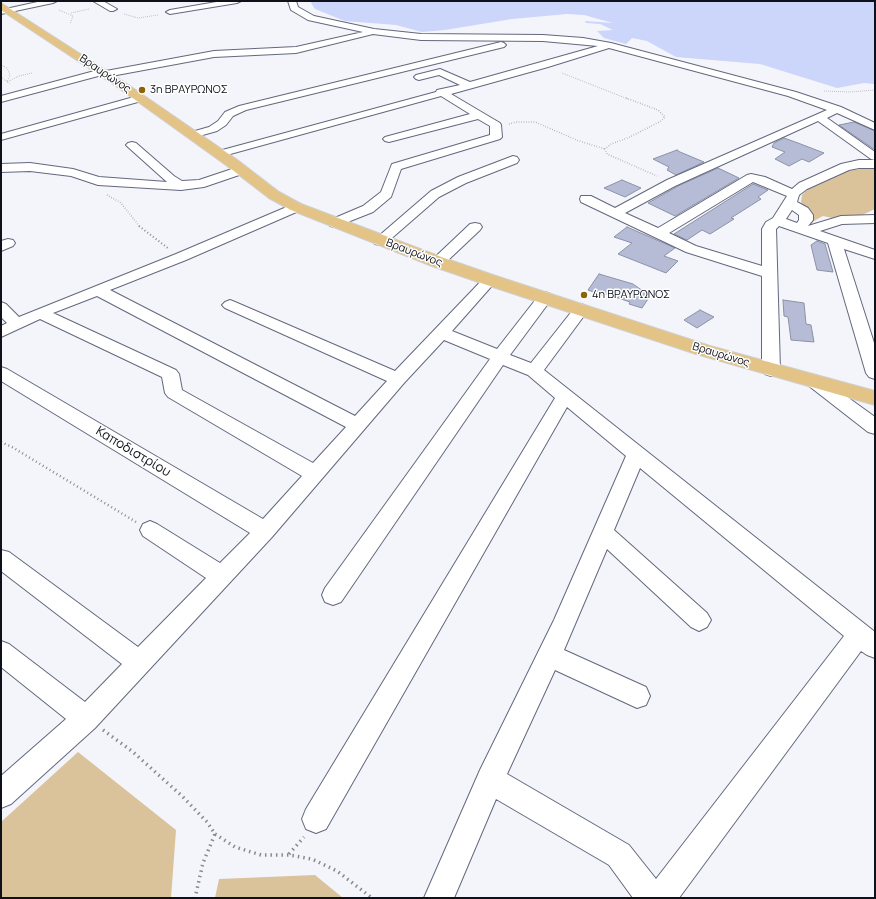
<!DOCTYPE html>
<html>
<head>
<meta charset="utf-8">
<style>
	body { margin:0 }
	#map { position:relative; width:876px; height:899px; overflow:hidden; background:#f3f5fa; font-family:Manrope,sans-serif }
	canvas { display:block }
	.frame { position:absolute; inset:0; border:2px solid #0f111a; pointer-events:none }
</style>
</head>
<body>
<div id="map">
<canvas width="876" height="899"></canvas>
<div class="frame"></div>
</div>
<script>
const context = document.querySelector('canvas').getContext('2d');
context.lineJoin = 'round';
function fill(path, color) { context.fillStyle = color; context.fill(path, 'evenodd'); }
const poly = rows => new Path2D(rows.map(r => 'M' + r).join(''));
function trace(path, color, width, dash) { context.strokeStyle = color; context.lineWidth = width; context.lineCap = dash ? 'butt' : 'round'; context.setLineDash(dash || []); context.stroke(path); }
function write(font, color, halo, rows, align = 'center') {
  context.font = font + ' Manrope,sans-serif'; context.lineWidth = 3; context.setLineDash([]); context.textBaseline = 'middle'; context.strokeStyle = halo; context.fillStyle = color; for (const [text, x, y, turn = 0] of rows) {
    context.save(); context.translate(x, y); context.rotate((+turn || 0) * Math.PI / 180); context.textAlign = isNaN(turn) ? turn : align; if (halo) context.strokeText(text, 0, 0); context.fillText(text, 0, 0); context.restore();
  }
}
const green = poly([
	[868,168,875,169,875,209,862,215,837,219,823,216,812,222,808,211,801,202,802,195,810,187,847,171],
	[78,752,176,830,171,898,1,898,1,822],
	[315,875,343,898,215,898,219,879]
]);
const water = poly([
	[313,1,875,1,875,84,864,83,837,88,760,64,676,57,647,41,632,38,626,44,604,38,597,31,613,30,600,24,586,23,585,21,613,23,584,15,567,14,512,19,445,30,422,32,396,25,345,21,315,9,311,3]
]);
const building = poly([
	[854,122,875,131,875,150,839,125,854,122],
	[784,138,798,143,824,153,809,162,802,159,789,166,775,159,785,152,772,147,774,143,784,138],
	[677,150,680,152,704,162,676,175,667,170,669,167,653,159,677,150],
	[718,168,739,178,675,216,648,203,680,185,718,168],
	[622,180,641,188,625,197,604,188,622,180],
	[753,184,768,190,758,197,761,199,731,218,734,219,710,234,702,230,687,240,674,234,753,184],
	[627,227,675,248,664,256,678,261,666,273,618,254,632,243,614,237,627,227],
	[817,241,825,244,833,272,817,270,811,245,817,241],
	[599,274,633,284,650,296,642,308,629,304,630,302,606,294,604,296,588,290,599,274],
	[783,300,804,303,806,324,811,325,814,342,791,340,788,317,784,316,783,300],
	[700,310,714,317,697,328,684,320,700,310]
]);
const pathFar4 = poly([
	[59,10,73,16,70,24],
	[71,13,89,9],
	[124,14,138,18,158,15],
	[1,65,7,68,9,72,10,76,7,81],
	[562,73,628,99],
	[1,77,10,84],
	[7,82,19,76,32,73],
	[824,91,850,92,875,90]
]);
const pathFar3 = poly([
	[626,98,658,110,665,117,661,121,630,137,611,144,605,149,607,154,657,176],
	[509,124,516,122,535,122,579,141,605,149],
	[107,195,121,203,140,227]
]);
const pathFar2 = poly([
	[139,226,169,249]
]);
const pathFar1 = poly([
	[1,442,12,447,136,522]
]);
const path = poly([
	[103,730,133,752,182,796,207,822,215,834,203,863,195,898],
	[215,834,235,847,261,855,289,855,312,859,337,871,372,898],
	[289,854,304,837]
]);
const minor = poly([
	[42,1,57,1,53,3,1,14,1,10,42,1],
	[93,1,103,1,117,9,113,11,110,11,93,1],
	[222,1,241,1,237,3,170,14,166,12,170,10,222,1],
	[288,1,296,1,298,7,314,16,374,29,421,34,543,35,583,38,611,43,796,92,841,107,875,123,875,130,837,113,827,118,875,152,875,168,859,168,849,170,807,189,799,195,797,202,808,208,813,215,813,220,808,226,841,216,875,215,875,223,842,224,820,231,875,250,875,259,844,249,875,346,875,379,869,377,866,373,828,243,779,226,776,229,780,370,777,374,771,376,765,374,762,370,762,276,686,252,581,202,580,199,581,196,591,196,615,208,667,180,827,110,788,96,609,48,548,67,451,94,500,123,501,125,502,137,500,139,401,169,391,197,373,212,335,227,330,226,328,223,330,220,363,206,381,192,392,164,490,135,490,126,478,119,389,142,385,141,383,139,385,137,470,114,441,96,223,156,219,158,215,156,213,154,215,152,436,92,437,90,460,85,439,75,419,80,416,79,414,77,416,75,440,69,470,82,598,46,543,41,421,40,373,34,296,53,214,57,106,77,102,75,1,102,1,96,102,69,106,71,214,51,296,47,363,32,308,20,291,10,288,1],
	[818,121,871,159,875,160,859,160,841,164,799,183,792,189,765,177,751,174,747,175,658,228,625,213,675,186,818,121],
	[753,182,787,196,773,218,766,222,762,229,762,266,696,246,669,233,753,182],
	[792,210,799,215,799,220,797,223,786,219,792,210],
	[501,42,504,43,506,45,504,47,246,110,233,116,226,125,217,131,192,138,186,135,188,133,209,127,218,121,225,112,239,106,501,42],
	[141,95,146,98,145,100,1,140,1,134,141,95],
	[132,142,136,143,174,176,182,181,199,180,241,166,245,167,247,170,245,173,204,187,181,190,98,185,71,176,30,171,1,172,1,164,30,163,73,169,99,177,167,182,128,147,126,145,128,143,132,142],
	[513,156,517,157,519,160,517,163,466,183,439,197,385,244,380,245,375,244,373,241,431,191,458,177,513,156],
	[296,203,301,204,303,207,301,210,186,260,110,290,355,416,387,381,225,308,222,305,225,302,230,300,235,302,395,371,485,277,490,276,495,277,497,280,452,331,497,349,540,294,545,292,550,294,553,297,510,355,531,363,576,306,581,304,586,306,589,309,544,370,875,632,875,658,867,655,861,651,679,898,633,898,609,865,496,799,454,898,424,898,480,770,554,620,626,456,567,407,326,829,316,833,306,829,302,819,306,809,555,398,528,375,503,365,341,602,333,605,325,602,322,595,325,588,490,359,444,340,404,383,272,537,95,728,11,804,1,808,1,776,66,719,1,667,1,641,9,644,85,702,122,664,1,571,1,550,9,552,138,647,206,578,143,536,140,530,143,524,150,521,157,524,220,563,250,533,1,381,1,367,7,369,263,519,302,476,168,397,165,393,162,377,40,319,1,337,1,326,7,323,1,317,1,302,6,304,19,317,176,254,296,203],
	[97,296,346,427,313,463,182,390,179,374,176,370,53,313,97,296],
	[640,468,844,636,656,879,629,845,507,774,555,670,637,708,646,705,650,696,646,687,564,650,607,549,691,627,699,631,707,627,711,620,707,613,614,530,640,468],
	[475,223,480,224,482,227,480,230,443,265,438,266,433,265,431,262,433,259,470,224,475,223],
	[8,239,13,240,15,243,13,246,1,251,1,241,8,239],
	[815,376,821,378,875,417,875,434,868,432,809,386,806,382,809,378,815,376]
]);
const major = poly([
	[1,3,124,82,236,159,279,192,301,204,444,258,496,276,710,346,875,391,875,405,696,354,484,284,432,266,291,210,269,198,226,165,116,86,1,10,1,3]
]);
const markers = [
	[142,90,4,"#8d6307"],
	[584,295,4,"#8d6307"]
];
const farStreetnames = [
	["Βραυρώνος",105,74,34],
	["Βραυρώνος",414,253,21],
	["Βραυρώνος",721,355,17]
];
const farPoinames = [
	["3η ΒΡΑΥΡΩΝΟΣ",150,90],
	["4η ΒΡΑΥΡΩΝΟΣ",592,295]
];
const streetNames = [
	["Καποδιστρίου",133,452,31]
];
fill(green, '#dac29b');
fill(water, '#ccd5fa');
fill(building, '#b6bcd5');
trace(building, '#8b91a9', 1);
trace(minor, '#63687e', 2);
trace(major, '#cfcfd1', 2);
trace(pathFar4, '#888a91', 1, [0.5, 1.5]);
trace(pathFar3, '#888a91', 1.5, [0.5, 2]);
trace(pathFar2, '#888a91', 2, [1, 2.5]);
trace(pathFar1, '#888a91', 2.5, [1, 3]);
trace(path, '#888a91', 3.5, [1.5, 4]);
fill(minor, '#fff');
fill(major, '#e4c486');
for (const [x, y, r, color] of markers) { const dot = new Path2D(); dot.arc(x, y, r, 0, 2 * Math.PI); context.fillStyle = color; context.fill(dot); trace(dot, '#fff', 1.5); }
write('11px', '#0f111a', '#fff', farStreetnames);
write('11px', '#0f111a', '#fff', farPoinames, 'left');
write('13px', '#0f111a', '#fff', streetNames);
</script>
</body>
</html>
